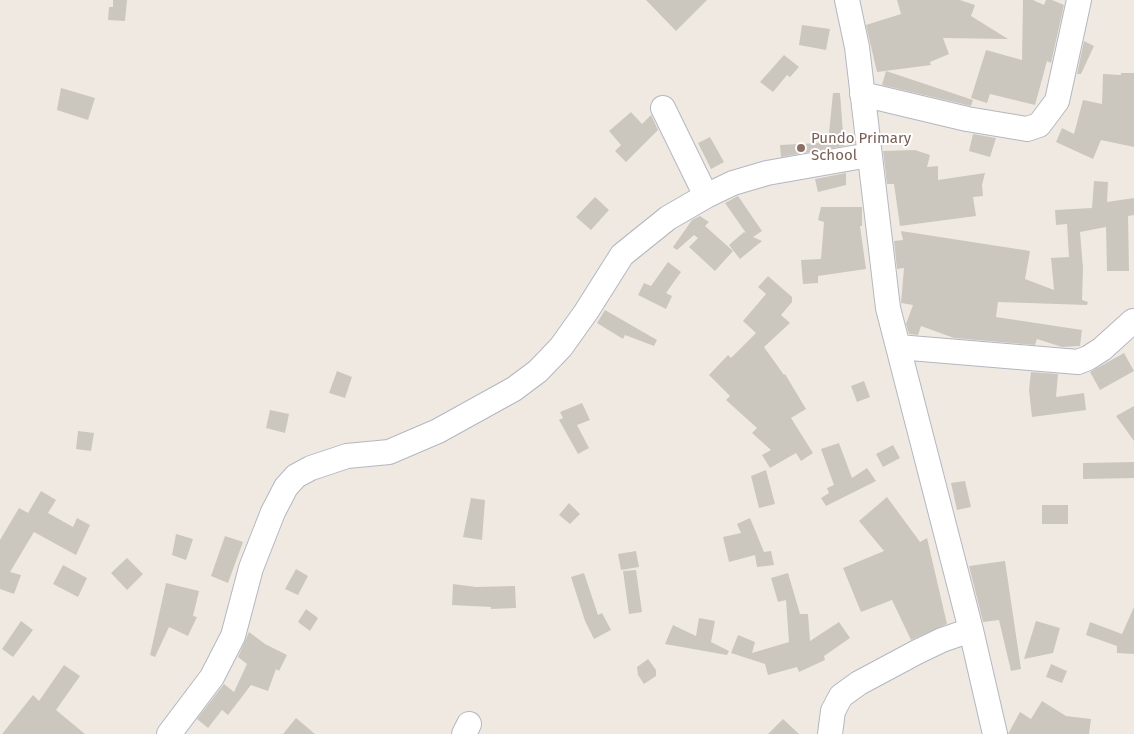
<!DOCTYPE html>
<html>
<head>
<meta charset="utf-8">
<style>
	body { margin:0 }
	canvas { display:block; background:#efe9e1 }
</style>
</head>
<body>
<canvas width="1134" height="734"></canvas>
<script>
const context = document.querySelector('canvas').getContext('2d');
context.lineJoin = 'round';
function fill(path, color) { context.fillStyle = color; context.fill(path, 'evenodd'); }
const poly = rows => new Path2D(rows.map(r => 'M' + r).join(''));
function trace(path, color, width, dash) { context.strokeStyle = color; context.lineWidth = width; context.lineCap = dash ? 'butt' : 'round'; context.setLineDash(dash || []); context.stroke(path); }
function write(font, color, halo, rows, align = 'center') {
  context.font = font + ' "Fira Sans",sans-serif'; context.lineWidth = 4; context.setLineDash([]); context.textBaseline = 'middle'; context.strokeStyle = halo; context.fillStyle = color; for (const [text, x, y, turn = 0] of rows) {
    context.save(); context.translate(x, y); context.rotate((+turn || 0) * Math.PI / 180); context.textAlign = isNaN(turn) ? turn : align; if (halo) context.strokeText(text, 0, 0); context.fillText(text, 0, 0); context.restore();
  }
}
const building = poly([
	[113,0,127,0,125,21,108,20,109,7,113,7],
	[646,0,707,0,676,31],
	[897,0,960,0,975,5,971,16,1008,39,943,38,949,54,930,62,931,65,877,72,866,25,901,14],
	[1023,0,1033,0,1044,5,1046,0,1052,0,1064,5,1051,63,1047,61,1035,105,990,94,987,103,971,98,986,50,1022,60],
	[802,25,830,29,826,50,799,45],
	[1084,41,1094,46,1081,74,1077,74],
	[784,55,799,67,790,77,787,75,773,92,760,82],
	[886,71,973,100,971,106,882,85],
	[1121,73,1134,73,1134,147,1101,140,1093,159,1056,142,1062,128,1074,134,1083,100,1102,104,1103,74,1121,75],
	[61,88,95,98,88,120,57,110],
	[833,93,840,93,844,146,781,157,780,145,819,143,819,134,829,133],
	[631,112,642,124,651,115,658,130,626,162,615,151,621,145,609,131],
	[973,134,996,138,990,157,969,151],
	[710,137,724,162,711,169,698,143],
	[915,150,930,155,927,167,938,166,938,180,985,173,982,185,983,196,973,197,976,216,900,226,894,184,887,184,883,151],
	[846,173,846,185,818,192,815,179],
	[1094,181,1108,182,1107,202,1134,198,1134,215,1128,216,1129,271,1107,271,1106,227,1080,232,1083,268,1082,300,1088,302,1087,305,998,302,996,317,1082,330,1080,346,1062,347,1037,339,1035,345,954,338,921,326,918,335,909,334,906,324,913,305,901,303,904,268,897,269,894,241,903,240,901,231,1030,251,1025,279,1054,290,1051,258,1069,257,1067,224,1056,225,1055,210,1092,208],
	[738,196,762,231,753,237,762,241,740,259,729,245,744,232,746,233,725,203],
	[595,197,609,210,591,230,576,217],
	[821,207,862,207,862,226,860,226,866,269,818,276,818,283,803,284,801,260,821,259,824,222,818,220],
	[700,216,709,222,705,226,733,251,715,271,689,247,698,238,694,235,677,250,673,247,692,220],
	[668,262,681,272,666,293,672,296,666,309,638,295,644,283,651,286],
	[768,276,792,297,792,302,781,315,790,323,764,347,784,375,785,374,806,409,791,418,813,453,801,461,796,453,770,468,762,455,771,450,752,433,757,428,726,400,730,396,709,375,728,355,731,358,756,333,743,321,766,294,758,287],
	[605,310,657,340,654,346,625,335,623,339,597,323],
	[1124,353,1134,371,1100,390,1090,372],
	[337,371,352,377,345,398,329,393],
	[1031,372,1058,374,1056,397,1084,393,1086,410,1032,417,1029,390],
	[864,381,870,397,857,402,851,386],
	[582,403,590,420,577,425,589,448,578,454,559,420,563,418,560,412],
	[1134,406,1134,441,1116,416],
	[270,410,289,414,285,433,266,428],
	[78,431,94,433,91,451,76,449],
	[839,443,852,478,867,468,876,481,826,506,821,498,829,493,827,488,834,485,821,449],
	[893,445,900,458,883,467,876,454],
	[1134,462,1134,478,1083,479,1083,463],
	[766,470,775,504,759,508,751,476],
	[965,481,971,507,957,510,951,483],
	[41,491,56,500,48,513,73,527,77,518,90,525,76,555,34,532,10,572,21,575,14,594,0,589,0,540,19,508,28,513],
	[887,497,920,542,927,538,947,624,911,640,892,600,861,612,843,568,884,551,859,521],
	[471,498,485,500,482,540,463,537],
	[569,503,580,514,570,524,559,515],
	[1042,505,1068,505,1068,524,1042,524],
	[750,518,764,552,771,551,774,565,757,567,755,555,729,562,723,537,741,533,737,524],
	[176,534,193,539,186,560,172,555],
	[225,536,243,542,228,583,211,576],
	[636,551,639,567,621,570,618,554],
	[127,558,143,574,127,590,111,573],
	[1005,561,1021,669,1011,671,999,620,983,622,969,566],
	[63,565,87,578,78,597,53,584],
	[296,569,308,576,298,595,285,589],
	[636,570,642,612,629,614,623,571],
	[584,573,598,615,602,613,611,630,594,639,585,621,571,577],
	[788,573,800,614,808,614,810,641,839,622,850,638,824,656,825,660,799,672,797,667,768,675,765,664,731,653,738,635,755,642,752,653,789,642,786,600,778,602,771,578],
	[166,583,199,591,193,616,197,617,188,636,169,627,155,657,150,655],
	[453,584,476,587,515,586,516,608,491,609,491,607,452,605],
	[1134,607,1134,654,1117,653,1117,646,1086,635,1090,622,1122,634],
	[306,609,318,618,310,631,298,622],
	[699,618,715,621,711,642,729,651,727,655,665,644,673,625,696,636],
	[21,621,33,630,13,657,2,649],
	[1036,621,1060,628,1053,653,1024,659],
	[249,632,265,644,287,655,279,671,276,669,268,691,251,685,228,715,222,710,208,728,197,719,224,684,234,692,247,664,238,657],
	[648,659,656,670,656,676,644,684,638,675,637,667],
	[1051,664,1067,671,1062,683,1046,677],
	[64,665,80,676,56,710,85,734,2,734,33,695,39,701],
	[1042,701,1066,716,1091,719,1089,734,1008,734,1020,712,1031,719],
	[296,718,315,734,283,734],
	[783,719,799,734,768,734]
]);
const minor = poly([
	[847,0,857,47,888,308,971,630,995,734],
	[862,94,967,119,1027,129,1039,125,1057,101,1079,0],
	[663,108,706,196],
	[898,347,1078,362,1088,358,1102,349,1133,321],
	[169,734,212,677,233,636,251,568,273,512,286,487,296,476,311,468,347,456,389,452,438,431,514,389,538,371,561,347,586,312,622,255,668,218,706,196,733,183,767,173,869,155],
	[464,734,469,724],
	[830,734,833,711,841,696,859,683,917,652,942,640,971,630]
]);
const markers = [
	[801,148,5,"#8d6e63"]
];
const educationNames = [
	["Pundo Primary",811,139],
	["School",811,156]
];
fill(building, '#cbc7bf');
trace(minor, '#b4b7c1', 26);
trace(minor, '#fff', 24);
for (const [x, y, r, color] of markers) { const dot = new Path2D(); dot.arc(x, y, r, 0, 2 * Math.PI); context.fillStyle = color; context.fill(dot); trace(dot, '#fff', 2); }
write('15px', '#785e54', '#fff', educationNames, 'left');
</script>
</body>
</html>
